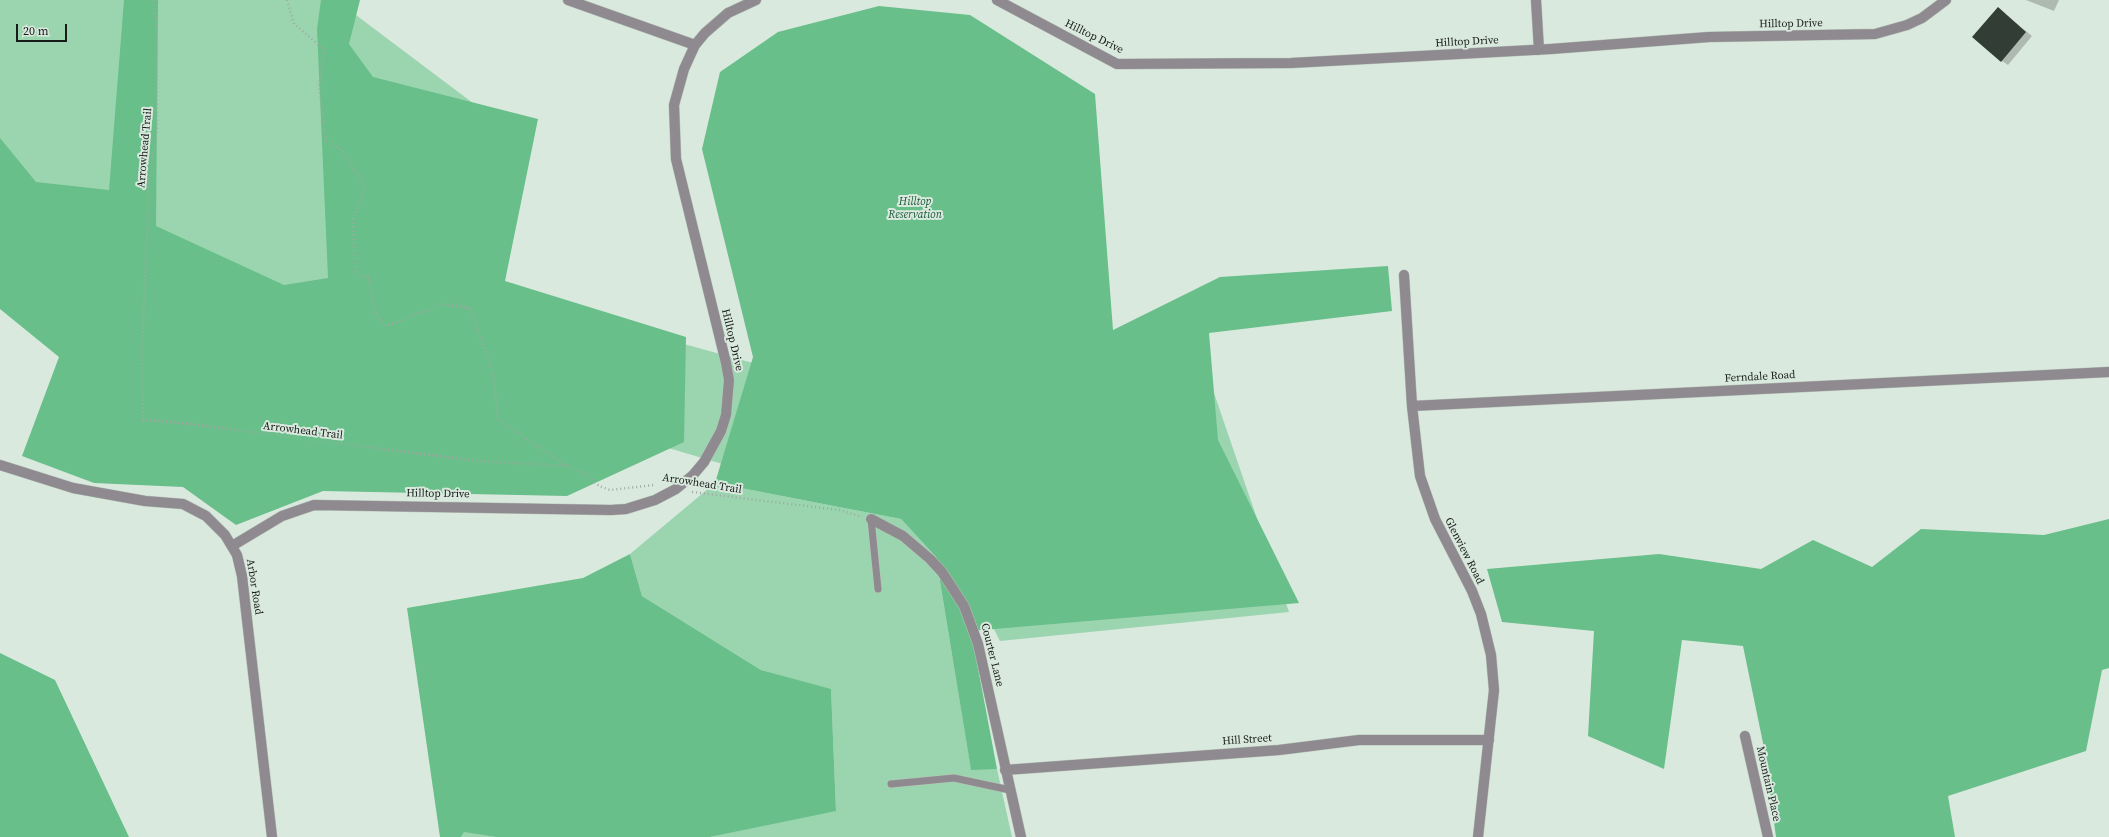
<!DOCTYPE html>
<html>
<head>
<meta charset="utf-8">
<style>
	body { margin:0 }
	#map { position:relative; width:2109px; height:837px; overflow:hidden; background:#dae9de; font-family:"Source Serif 4",serif }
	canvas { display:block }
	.scale { position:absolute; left:16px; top:24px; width:51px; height:18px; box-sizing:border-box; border:2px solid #171c19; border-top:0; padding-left:5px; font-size:12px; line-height:14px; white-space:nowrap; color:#171c19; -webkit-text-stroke:3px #dae9de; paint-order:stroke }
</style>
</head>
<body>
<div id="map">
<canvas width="2109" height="837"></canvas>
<div class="scale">20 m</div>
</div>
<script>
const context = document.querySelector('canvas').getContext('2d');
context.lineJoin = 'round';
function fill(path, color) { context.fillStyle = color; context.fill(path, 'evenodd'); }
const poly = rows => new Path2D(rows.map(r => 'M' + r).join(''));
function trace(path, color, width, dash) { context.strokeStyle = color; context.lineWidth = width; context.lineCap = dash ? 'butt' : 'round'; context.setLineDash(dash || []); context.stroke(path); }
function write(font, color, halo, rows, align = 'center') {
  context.font = font + ' "Source Serif 4",serif'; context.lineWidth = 4; context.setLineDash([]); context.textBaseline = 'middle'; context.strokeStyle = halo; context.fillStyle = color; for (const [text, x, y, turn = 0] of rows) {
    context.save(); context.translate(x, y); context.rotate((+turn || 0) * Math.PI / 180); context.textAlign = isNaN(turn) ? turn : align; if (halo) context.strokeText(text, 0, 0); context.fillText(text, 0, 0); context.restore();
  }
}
const green = poly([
	[0,0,336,0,522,140,474,286,771,368,1190,323,1289,612,1000,641,942,529,30,259,0,253],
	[715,483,901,519,936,557,971,769,997,769,1012,837,710,837,836,810,831,690,761,670,642,596,630,554],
	[464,831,496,837,461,837]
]);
const forest = poly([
	[124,0,158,0,156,226,284,285,328,278,317,29,321,0,360,0,349,44,373,77,538,119,505,281,686,337,684,442,567,496,323,491,236,525,183,487,94,483,22,456,59,357,0,309,0,138,36,182,109,190],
	[879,6,970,15,1095,94,1113,330,1220,277,1388,266,1392,311,1209,333,1218,440,1299,603,971,631,997,769,971,770,936,557,901,519,715,483,753,357,702,149,720,72,778,32],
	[2109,519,2109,668,2102,670,2086,751,1948,796,1955,837,1776,837,1763,743,1743,646,1682,640,1664,769,1588,736,1594,631,1502,622,1487,569,1659,554,1761,569,1813,540,1872,567,1921,529,2044,535],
	[630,554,642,596,761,670,831,689,836,811,710,837,496,837,464,832,461,837,440,837,407,608,583,578],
	[0,653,55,680,129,837,0,837]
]);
const shadow = poly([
	[2026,0,2059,0,2054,11],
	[2001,11,2032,36,2008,65,2002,61]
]);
const building = poly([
	[1998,7,2026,32,2001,62,1972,37]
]);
const path = poly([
	[154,0,157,35,157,128,149,186,142,351,143,420,174,422,476,461,567,466,585,473,599,486,610,490,654,485],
	[287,0,294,24,324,49,319,87,326,140,343,152,365,187,353,220,355,273,369,278,376,315,386,326,443,304,470,308,493,373,498,420,567,466],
	[692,492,839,510,859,516]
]);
const lane = poly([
	[871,519,878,589],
	[891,784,954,778,1010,790]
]);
const street = poly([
	[568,0,695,45],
	[997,0,1117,64,1291,63,1551,49,1709,37,1875,34,1907,25,1922,18,1946,0],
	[1536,0,1539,50],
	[1404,275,1412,406,1420,476,1435,519,1472,591,1481,614,1491,655,1494,690,1478,837],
	[1412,406,2109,372],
	[0,465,73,488,145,501,183,504,206,516,225,535,237,555,242,576,272,837],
	[871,519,903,536,930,559,942,572,964,606,978,644,1021,837],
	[232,546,282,516,314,505,611,510,626,509,655,500,676,489,693,475,704,462,721,431,726,415,729,380,726,363,676,159,674,105,684,69,695,45,705,33,728,13,756,0],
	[1745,736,1768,837],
	[1005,770,1279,750,1359,740,1489,740]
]);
const streetNames = [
	["Hilltop Drive",1791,24,-1],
	["Hilltop Drive",1094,37,26],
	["Hilltop Drive",1467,42,-3],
	["Arrowhead Trail",145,148,-85],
	["Hilltop Drive",732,340,77],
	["Ferndale Road",1760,377,-3],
	["Arrowhead Trail",303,431,7],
	["Arrowhead Trail",702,484,9],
	["Hilltop Drive",438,494,1],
	["Glenview Road",1464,551,63],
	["Arbor Road",254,587,81],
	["Courter Lane",992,655,76],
	["Hill Street",1247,740,-4],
	["Mountain Place",1768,784,77]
];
const parkNames = [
	["Hilltop",915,202],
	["Reservation",915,215]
];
fill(green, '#9bd5af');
fill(forest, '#68bf8a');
fill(shadow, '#0003');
fill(building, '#313d35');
trace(lane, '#b7c4bb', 8);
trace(street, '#b7c4bb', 11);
trace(path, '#9eaaa1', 2.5, [1, 3]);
trace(lane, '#8f8a8f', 7);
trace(street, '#8f8a8f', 10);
write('11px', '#171c19', '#dae9de', streetNames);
write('italic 11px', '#185836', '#dae9de', parkNames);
</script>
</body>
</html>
